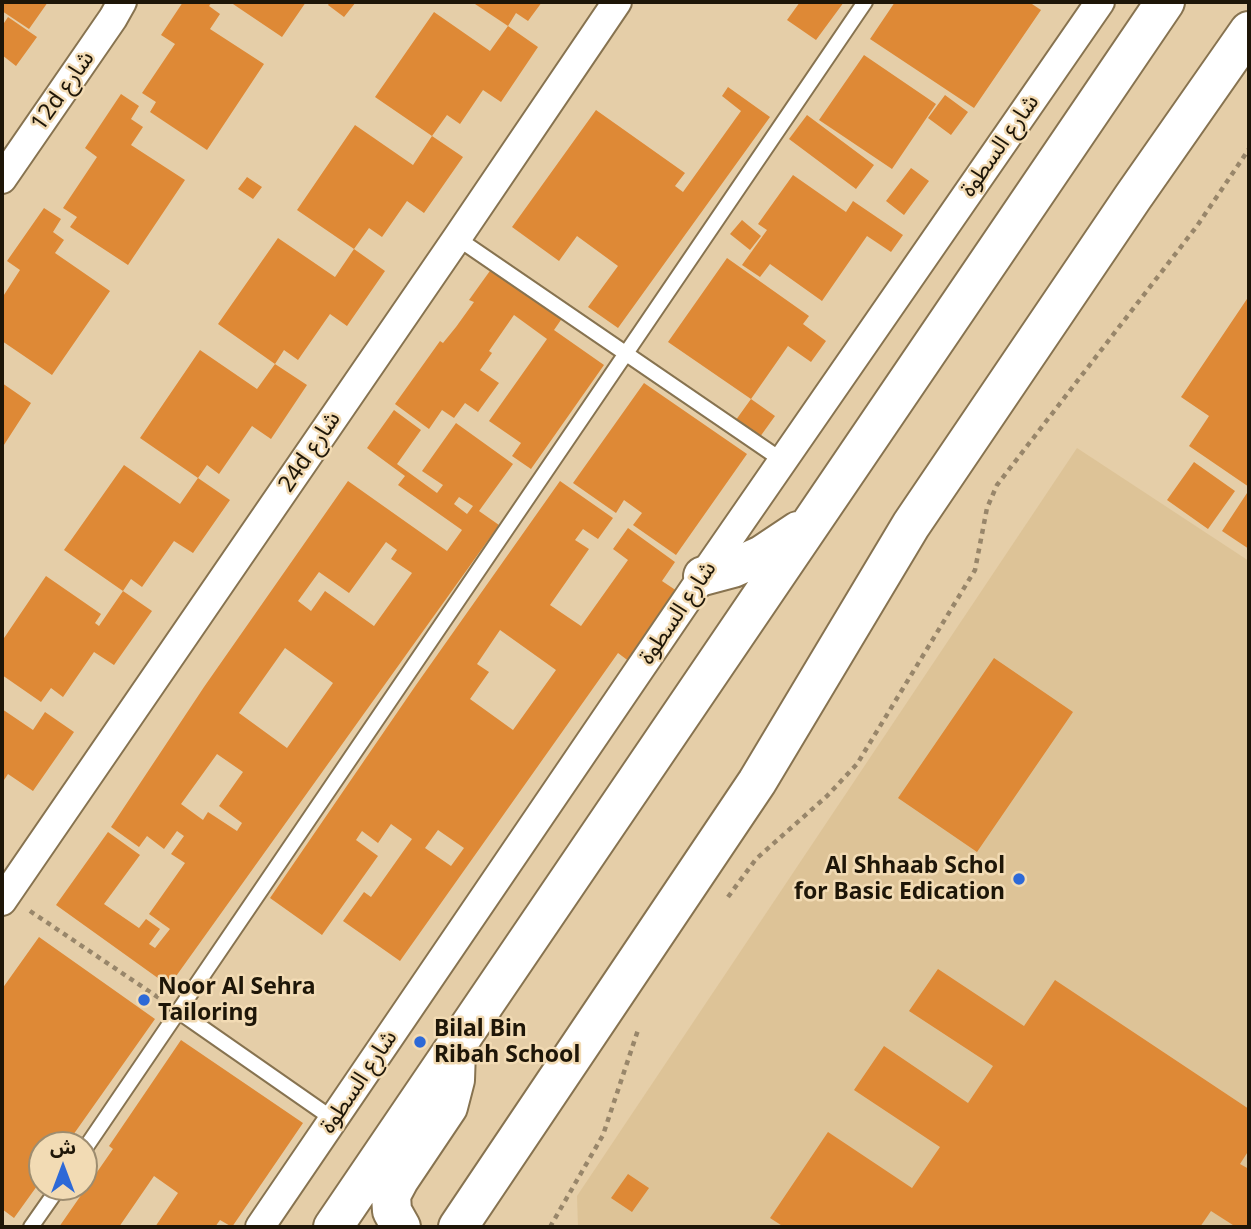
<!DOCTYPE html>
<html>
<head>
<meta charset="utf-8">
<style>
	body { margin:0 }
	#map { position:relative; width:1251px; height:1229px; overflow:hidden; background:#e5cea8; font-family:"Noto Sans","Noto Sans Arabic",sans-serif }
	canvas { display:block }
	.frame { position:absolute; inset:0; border:4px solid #1e1608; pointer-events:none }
	.north { position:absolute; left:28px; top:1131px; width:70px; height:70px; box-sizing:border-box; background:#f2dbb4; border:2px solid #9d8c6f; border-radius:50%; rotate:0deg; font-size:19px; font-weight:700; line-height:28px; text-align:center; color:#1e1608 }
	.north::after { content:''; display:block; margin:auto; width:24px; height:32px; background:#2d69d7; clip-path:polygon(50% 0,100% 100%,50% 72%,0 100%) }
</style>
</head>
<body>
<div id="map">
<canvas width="1251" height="1229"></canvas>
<div class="frame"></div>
<div class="north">ش</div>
</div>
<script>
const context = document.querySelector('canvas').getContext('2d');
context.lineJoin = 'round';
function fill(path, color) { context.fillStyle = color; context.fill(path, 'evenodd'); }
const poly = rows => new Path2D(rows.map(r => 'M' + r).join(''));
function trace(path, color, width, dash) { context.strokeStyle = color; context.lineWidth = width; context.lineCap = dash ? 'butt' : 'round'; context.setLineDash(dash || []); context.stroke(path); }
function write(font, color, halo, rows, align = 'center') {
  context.font = font + ' "Noto Sans","Noto Sans Arabic",sans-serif'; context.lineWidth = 5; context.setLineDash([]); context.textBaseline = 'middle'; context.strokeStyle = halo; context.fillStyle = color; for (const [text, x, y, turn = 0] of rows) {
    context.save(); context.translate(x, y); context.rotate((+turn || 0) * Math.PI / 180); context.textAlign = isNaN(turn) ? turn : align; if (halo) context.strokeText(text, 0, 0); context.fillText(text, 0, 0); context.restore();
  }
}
const built = poly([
	[1077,448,1249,561,1249,1227,578,1227,577,1196]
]);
const building = poly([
	[2,2,48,2,29,29,2,11],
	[183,2,212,2,209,6,220,14,210,29,264,64,207,150,150,112,156,102,142,93,175,44,161,35],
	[230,2,306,2,282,37],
	[330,2,356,2,344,17,328,5],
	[472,2,542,2,528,21,516,13,508,26],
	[800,2,844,2,816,40,787,20],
	[895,2,1029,2,1041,10,974,108,870,39],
	[434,12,490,51,508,26,538,47,501,102,483,90,460,124,447,115,432,136,463,157,424,213,407,201,382,237,369,228,354,249,297,210,355,125,413,165,432,136,375,97],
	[8,17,37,37,16,66,2,55,2,26],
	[864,55,936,104,892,169,819,120],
	[728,87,770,117,618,328,588,307,618,266,577,236,559,261,512,227,596,110,685,173,675,186,683,192,741,111,722,96],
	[121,94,139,106,131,119,143,127,131,145,185,180,128,265,70,227,77,217,63,208,97,157,85,148],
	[945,95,968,112,951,135,928,118],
	[807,115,874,165,856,189,789,139],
	[911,168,929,181,904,215,886,201],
	[793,175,846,212,853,201,903,235,891,252,867,236,822,301,770,264,760,277,742,265,767,230,758,224],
	[247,177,262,187,253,199,238,189],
	[44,208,61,219,53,232,64,240,55,253,110,291,52,375,2,341,2,298,20,270,7,261],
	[742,220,761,236,750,250,730,234],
	[278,238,335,277,354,249,385,271,347,326,330,314,298,360,284,350,275,364,218,324],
	[727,258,809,316,803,324,826,341,811,362,788,346,751,399,775,416,757,441,733,424,751,399,668,342],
	[492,268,563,317,554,330,604,365,531,469,512,456,521,443,489,421,547,339,514,315,489,351,492,353,480,370,499,383,478,412,465,403,454,418,442,410,429,429,395,404,440,341,443,343,456,327,474,302,469,300],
	[1249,296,1249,487,1189,446,1209,416,1181,397],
	[200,350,257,389,275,364,307,385,271,439,252,426,219,474,207,465,198,478,140,438],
	[2,383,31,403,2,448],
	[644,383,747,454,676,555,633,525,642,513,624,500,616,513,573,483],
	[394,410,421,430,397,464,437,493,443,485,422,471,456,423,513,464,479,511,499,525,169,986,56,905,108,832,140,855,104,904,139,928,146,919,160,929,149,944,155,948,170,929,149,914,185,863,171,854,184,836,177,831,164,849,147,836,139,847,111,827,204,687,348,481,447,551,462,530,398,485,405,476,367,448],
	[459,497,473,506,467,514,454,504],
	[386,542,397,550,391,559,412,573,374,626,325,591,311,611,298,601,319,572,349,593],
	[285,648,333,683,287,748,239,713],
	[217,754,243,772,219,806,242,823,237,831,208,812,203,820,181,804],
	[1194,462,1235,491,1208,529,1167,500],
	[124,465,180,504,198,478,230,500,193,553,174,541,142,587,131,579,123,591,64,550],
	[560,481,613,518,598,539,583,529,575,540,589,549,550,605,581,626,628,560,613,549,628,528,675,562,662,581,680,593,630,662,618,653,400,961,343,921,364,892,371,897,412,839,391,824,378,843,362,831,356,840,378,856,322,935,270,898,416,685],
	[500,630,556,670,513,730,470,699,489,672,477,664],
	[438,830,464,848,451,866,425,848],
	[1249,490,1249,549,1222,531],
	[46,576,101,614,95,623,99,626,123,591,152,611,114,665,94,652,63,697,51,688,41,702,2,675,2,641],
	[994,658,1073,712,977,852,898,798],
	[2,709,33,730,45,712,74,732,33,791,8,774,2,783],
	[39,937,155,1019,66,1145,42,1145,42,1179,14,1218,2,1209,2,989],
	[938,969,1024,1026,1055,980,1249,1109,1249,1150,1240,1164,1249,1169,1249,1227,1236,1227,1211,1211,1200,1227,784,1227,770,1218,828,1132,912,1188,940,1147,854,1090,884,1046,968,1103,993,1066,909,1011],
	[181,1040,303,1123,232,1227,220,1220,215,1227,155,1227,178,1193,154,1176,119,1227,59,1227,113,1149,109,1146],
	[628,1174,649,1188,632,1212,611,1198]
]);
const path = poly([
	[728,897,756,859,827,796,857,764,975,570,987,508,997,485,1197,226,1249,149],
	[30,911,159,998],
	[550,1227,603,1135,639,1027]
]);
const service = poly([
	[457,238,783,461],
	[178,1011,333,1119],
	[84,1150,865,2],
	[31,1227,59,1187]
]);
const minor = poly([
	[2,179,113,18,122,2],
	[2,901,457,238,617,2],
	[260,1227,703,576,1100,2]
]);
const secondary = poly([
	[703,576,733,568,762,555,798,531],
	[333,1227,1165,2],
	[401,1227,392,1211,391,1195,399,1180,448,1107,455,1080,456,1050],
	[458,1227,757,782,911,525,1133,197,1249,31]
]);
const markers = [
	[1019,879,7,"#2d69d7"],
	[144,1000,7,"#2d69d7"],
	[420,1042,7,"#2d69d7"]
];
const streetNames = [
	["12d شارع",63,91,-55],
	["شارع السطوة",1000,146,-55],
	["24d شارع",310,452,-56],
	["شارع السطوة",678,613,-56],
	["شارع السطوة",359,1082,-56]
];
const poiNames = [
	["Al Shhaab Schol",1005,866,"right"],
	["for Basic Edication",1005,892,"right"],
	["Noor Al Sehra",158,987],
	["Tailoring",158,1013],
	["Bilal Bin",434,1029],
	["Ribah School",434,1055]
];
fill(built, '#ddc397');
fill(building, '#de8936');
trace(service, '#877350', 18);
trace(minor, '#877350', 32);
trace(secondary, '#877350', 42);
trace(path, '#98866a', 4.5, [5, 5]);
trace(service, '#fff', 14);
trace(minor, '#fff', 28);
trace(secondary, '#fff', 38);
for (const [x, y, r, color] of markers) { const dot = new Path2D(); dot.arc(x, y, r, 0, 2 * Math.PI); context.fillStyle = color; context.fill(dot); trace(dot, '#f2dbb4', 2.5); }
write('23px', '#1e1608', '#f2dbb4', streetNames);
write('bold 23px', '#1e1608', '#f2dbb4', poiNames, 'left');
</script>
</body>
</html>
